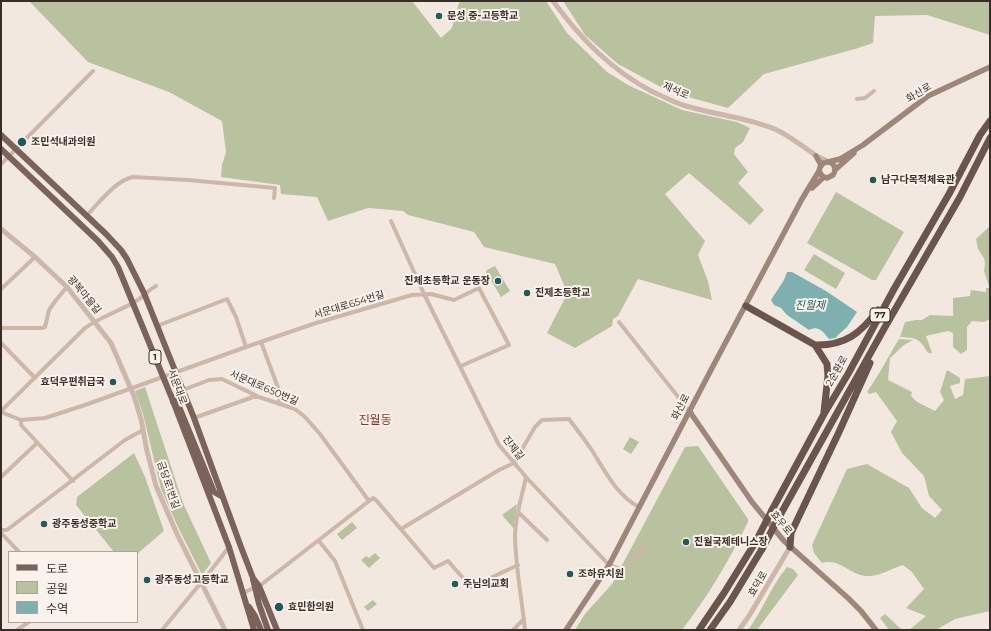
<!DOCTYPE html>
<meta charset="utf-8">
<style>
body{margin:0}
#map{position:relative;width:991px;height:631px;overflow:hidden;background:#f3e8df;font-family:Montserrat,"Noto Sans KR",sans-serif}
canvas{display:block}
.frame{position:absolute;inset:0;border:2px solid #392d2a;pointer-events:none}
.legend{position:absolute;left:8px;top:551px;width:130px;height:72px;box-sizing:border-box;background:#faf2eb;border:1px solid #ada39e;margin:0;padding:5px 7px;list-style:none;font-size:12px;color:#392d2a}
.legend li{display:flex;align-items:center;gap:8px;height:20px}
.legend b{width:20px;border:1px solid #ada39e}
</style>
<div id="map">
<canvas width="991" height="631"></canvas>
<div class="frame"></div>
<ul class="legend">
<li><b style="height:5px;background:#7b635b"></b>도로</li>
<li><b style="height:11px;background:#b9c29e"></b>공원</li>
<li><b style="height:11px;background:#7db0af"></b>수역</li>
</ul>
</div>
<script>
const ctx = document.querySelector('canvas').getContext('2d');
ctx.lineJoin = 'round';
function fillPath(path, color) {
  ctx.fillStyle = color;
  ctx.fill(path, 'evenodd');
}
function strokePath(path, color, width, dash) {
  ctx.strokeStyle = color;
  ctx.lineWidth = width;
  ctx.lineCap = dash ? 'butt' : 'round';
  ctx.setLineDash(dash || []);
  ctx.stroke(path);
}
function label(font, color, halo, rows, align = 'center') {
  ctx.font = font + ' Montserrat,"Noto Sans KR",sans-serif';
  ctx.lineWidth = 4;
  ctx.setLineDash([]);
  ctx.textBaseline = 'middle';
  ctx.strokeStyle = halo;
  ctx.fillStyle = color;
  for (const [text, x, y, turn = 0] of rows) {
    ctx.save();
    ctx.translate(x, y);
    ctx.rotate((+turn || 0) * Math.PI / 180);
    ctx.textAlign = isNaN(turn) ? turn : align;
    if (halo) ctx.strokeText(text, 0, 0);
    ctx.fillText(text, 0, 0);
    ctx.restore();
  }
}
const green = new Path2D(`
 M29,1H412L441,38L452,28L459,3L461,1H546L567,33L607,72L628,85L682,110L737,122L750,128L743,142L735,148L734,154L748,172L738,183L764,210L750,225L689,173L665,194L705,241L698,255L708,281L712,300L638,279L618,316L613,319L612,326L575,348L547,333L566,296V290L555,264L484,247L474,232L408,215L403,211L368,208L328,221L317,197L281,194L280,185L221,177L222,165L226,152L222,121L169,92L88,62Z
 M563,1H990V35L927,15L875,16L873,43L855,49L764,74L728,108L670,92L618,64L585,35Z
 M836,192L904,232L876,280H872L807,243Z
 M990,226V286H989L984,271L985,264L984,258L978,249L976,239Z
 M814,254L845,273L836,289L804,270Z
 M495,266L510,291L501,297L486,272L487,270Z
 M986,288H990V319L984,322L972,321L967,327V350L961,354L953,347V333L948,331L926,336L932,353H928C919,338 917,338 900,337L905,322L916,320H922L930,315L953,316V298L970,296L971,290L986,292Z
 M899,339L913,340L904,345L890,358L888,380L912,392L911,396L917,402L935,411L944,400L940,392L947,370L960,378V383L950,386L955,399L963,395L965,379L990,376V611L955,619L936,630H909L926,616L906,608L924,589L912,572L903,565C893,568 882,575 871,576C852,578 840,557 822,563L814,553L812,545L847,469L867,464L909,488L922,508L935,518L942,510L929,496L924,476L902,453L891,432L897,421L876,392L870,394L867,392C879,375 888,357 899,339Z
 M145,387L183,503L211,563L202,575L178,527L161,489L143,414L135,391Z
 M630,437L639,442L631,454L623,449Z
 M698,446L748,519V522C729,561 708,596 682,630H575L585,614L612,584L685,447Z
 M134,453L145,477L164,531L137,554V552H114L76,505L77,497Z
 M517,504L514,526L515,530L502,515Z
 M352,522L357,528L342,540L337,534Z
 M375,553L380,558L369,568L361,560L366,556L369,558Z
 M787,567L793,569L798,575L757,630H748C763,610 771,586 787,567Z
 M373,600L377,604L368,611L364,607Z
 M885,614L902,630H889L880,618Z`);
const water = new Path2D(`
 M787,272H792L826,291L857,312L847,327L837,336L836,338L829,339C823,332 819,325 809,330L787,315L781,308L774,305L771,300L784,280Z`);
const minor = new Path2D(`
 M857,99L865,98L874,91
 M1,164L93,71
 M87,215C99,203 116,180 133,177L188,180L275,188L274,198
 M391,221L424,294L499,445L526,477L609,565L620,569H624L644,548
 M1,289L35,257
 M619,322L690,412
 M157,326L227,299L236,317L246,347
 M1,328H42L45,327L49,310L56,300L67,287
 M261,342L280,393L279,404
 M1,343L35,378
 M183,390L209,380L222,379L259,397L295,409L305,417L320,434L369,501
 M1,411L85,328C100,317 120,311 136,301C143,297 148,290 156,286
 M1,412L21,420L45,418L85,405L246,347L316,323L412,295L431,294L454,300L479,288L509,345L461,366
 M194,418L253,397H258
 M21,420V425L73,481
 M1,477L37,443
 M518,512L547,540
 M401,529L499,470L514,463L535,427L542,420L569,419C577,430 586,441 593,452C606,473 617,495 639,507
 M1,530H7L125,440L143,430
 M1,533L19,552
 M319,541L335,561L363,630
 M243,593L262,584L373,498L376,500L434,568L448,561L471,587L518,565
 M17,630L29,622
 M162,630L209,573L229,547
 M513,630L524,619
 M525,630C522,600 515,564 515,534C516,514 522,496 526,477`);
const tertiary = new Path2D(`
 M553,1C581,39 611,70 653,92C663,96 673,102 683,105C714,115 747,117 777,130C791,137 802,146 815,155C819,158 824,158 828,162
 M1,229L35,257L67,287L111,343L134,396L141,419L147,451L156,486L177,534L225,630
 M739,630L749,616L790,547`);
const secondary = new Path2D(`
 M816,156L821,165
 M828,162L840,159L863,145L928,96L990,67
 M835,170L854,153
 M812,188L824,177
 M690,412L752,502L784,541L848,598L861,611L876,630
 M566,630L609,565L712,368L802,199L819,171C822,155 841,163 833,175L827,178L822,176L819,171`);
const primary = new Path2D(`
 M1,135L106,234L121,250L127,259L144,293L194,418L241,547L253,578L259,586L277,630
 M1,149L98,241L112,257L118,267L171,396L229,547L254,630
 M173,402V397H175L214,492L221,496
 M253,579L259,604L268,630
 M249,607L255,616L261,630`);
const trunk = new Path2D(`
 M746,306L815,345C845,346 861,333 878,310
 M815,345L827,364L828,376L824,412
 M772,510L824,414L848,374L894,289L949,194L980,135L990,121
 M779,517L885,327L960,197L990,138
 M790,547L791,533L839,432L870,363
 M699,630L724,593L755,543
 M710,630L730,602L762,549`);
const trunkBridge = new Path2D(`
 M755,543L772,510
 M762,549L779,517`);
const markers = [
 [439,16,4,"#1f5b5b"],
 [22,142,5,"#1f5b5b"],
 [873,180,4,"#1f5b5b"],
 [498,281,4,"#1f5b5b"],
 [527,293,4,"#1f5b5b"],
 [113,382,4,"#1f5b5b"],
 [44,524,4,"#1f5b5b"],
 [686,542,4,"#1f5b5b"],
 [570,574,4,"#1f5b5b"],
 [147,580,4,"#1f5b5b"],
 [455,584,4,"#1f5b5b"],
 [279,607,5,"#1f5b5b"]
];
const shields = [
 [880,315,20],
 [155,357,12]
];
const shieldNames = [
 ["77",880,315],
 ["1",155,357]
];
const poiNames = [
 ["문성 중-고등학교",447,16],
 ["조민석내과의원",31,142],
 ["남구다목적체육관",881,180],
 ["진체초등학교 운동장",490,281,"right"],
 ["진제초등학교",535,293],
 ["효덕우편취급국",105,382,"right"],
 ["광주동성중학교",52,524],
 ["진월국제테니스장",694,542],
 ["조하유치원",578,574],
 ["광주동성고등학교",155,580],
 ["주님의교회",463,584],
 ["효민한의원",288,607]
];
const streetNames = [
 ["제석로",676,91,23],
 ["화산로",919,93,-32],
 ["광복마을길",84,295,50],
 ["서문대로654번길",349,305,-17],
 ["2순환로",837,371,-60],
 ["서문대로",177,387,69],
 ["서문대로650번길",264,388,23],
 ["화산로",681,407,-63],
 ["진제길",513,448,52],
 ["금당로1번길",168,485,71],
 ["효우로",781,523,50],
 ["효덕로",758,584,-59]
];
const waterNames = [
 ["진월제",810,306]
];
const quarterNames = [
 ["진월동",375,420]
];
fillPath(green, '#b9c29e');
fillPath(water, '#7db0af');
strokePath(minor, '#ccb7aa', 4);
strokePath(tertiary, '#ccb7aa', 5);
strokePath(secondary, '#9f867b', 5.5);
strokePath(primary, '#7b635b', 6);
strokePath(trunk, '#6a554e', 7);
strokePath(trunkBridge, '#6a554e', 7);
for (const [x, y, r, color] of markers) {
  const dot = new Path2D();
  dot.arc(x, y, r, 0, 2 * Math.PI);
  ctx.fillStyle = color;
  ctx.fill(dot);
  strokePath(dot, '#faf2eb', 1.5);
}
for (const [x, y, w] of shields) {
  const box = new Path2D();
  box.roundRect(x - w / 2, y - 7, w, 14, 3);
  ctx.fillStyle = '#faf2eb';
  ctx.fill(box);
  strokePath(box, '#392d2a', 1);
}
label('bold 9px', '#392d2a', null, shieldNames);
label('bold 10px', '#392d2a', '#faf2eb', poiNames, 'left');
label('10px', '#392d2a', '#faf2eb', streetNames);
label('italic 11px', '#1f5b5b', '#faf2eb', waterNames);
label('12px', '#893322', '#faf2eb', quarterNames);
</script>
